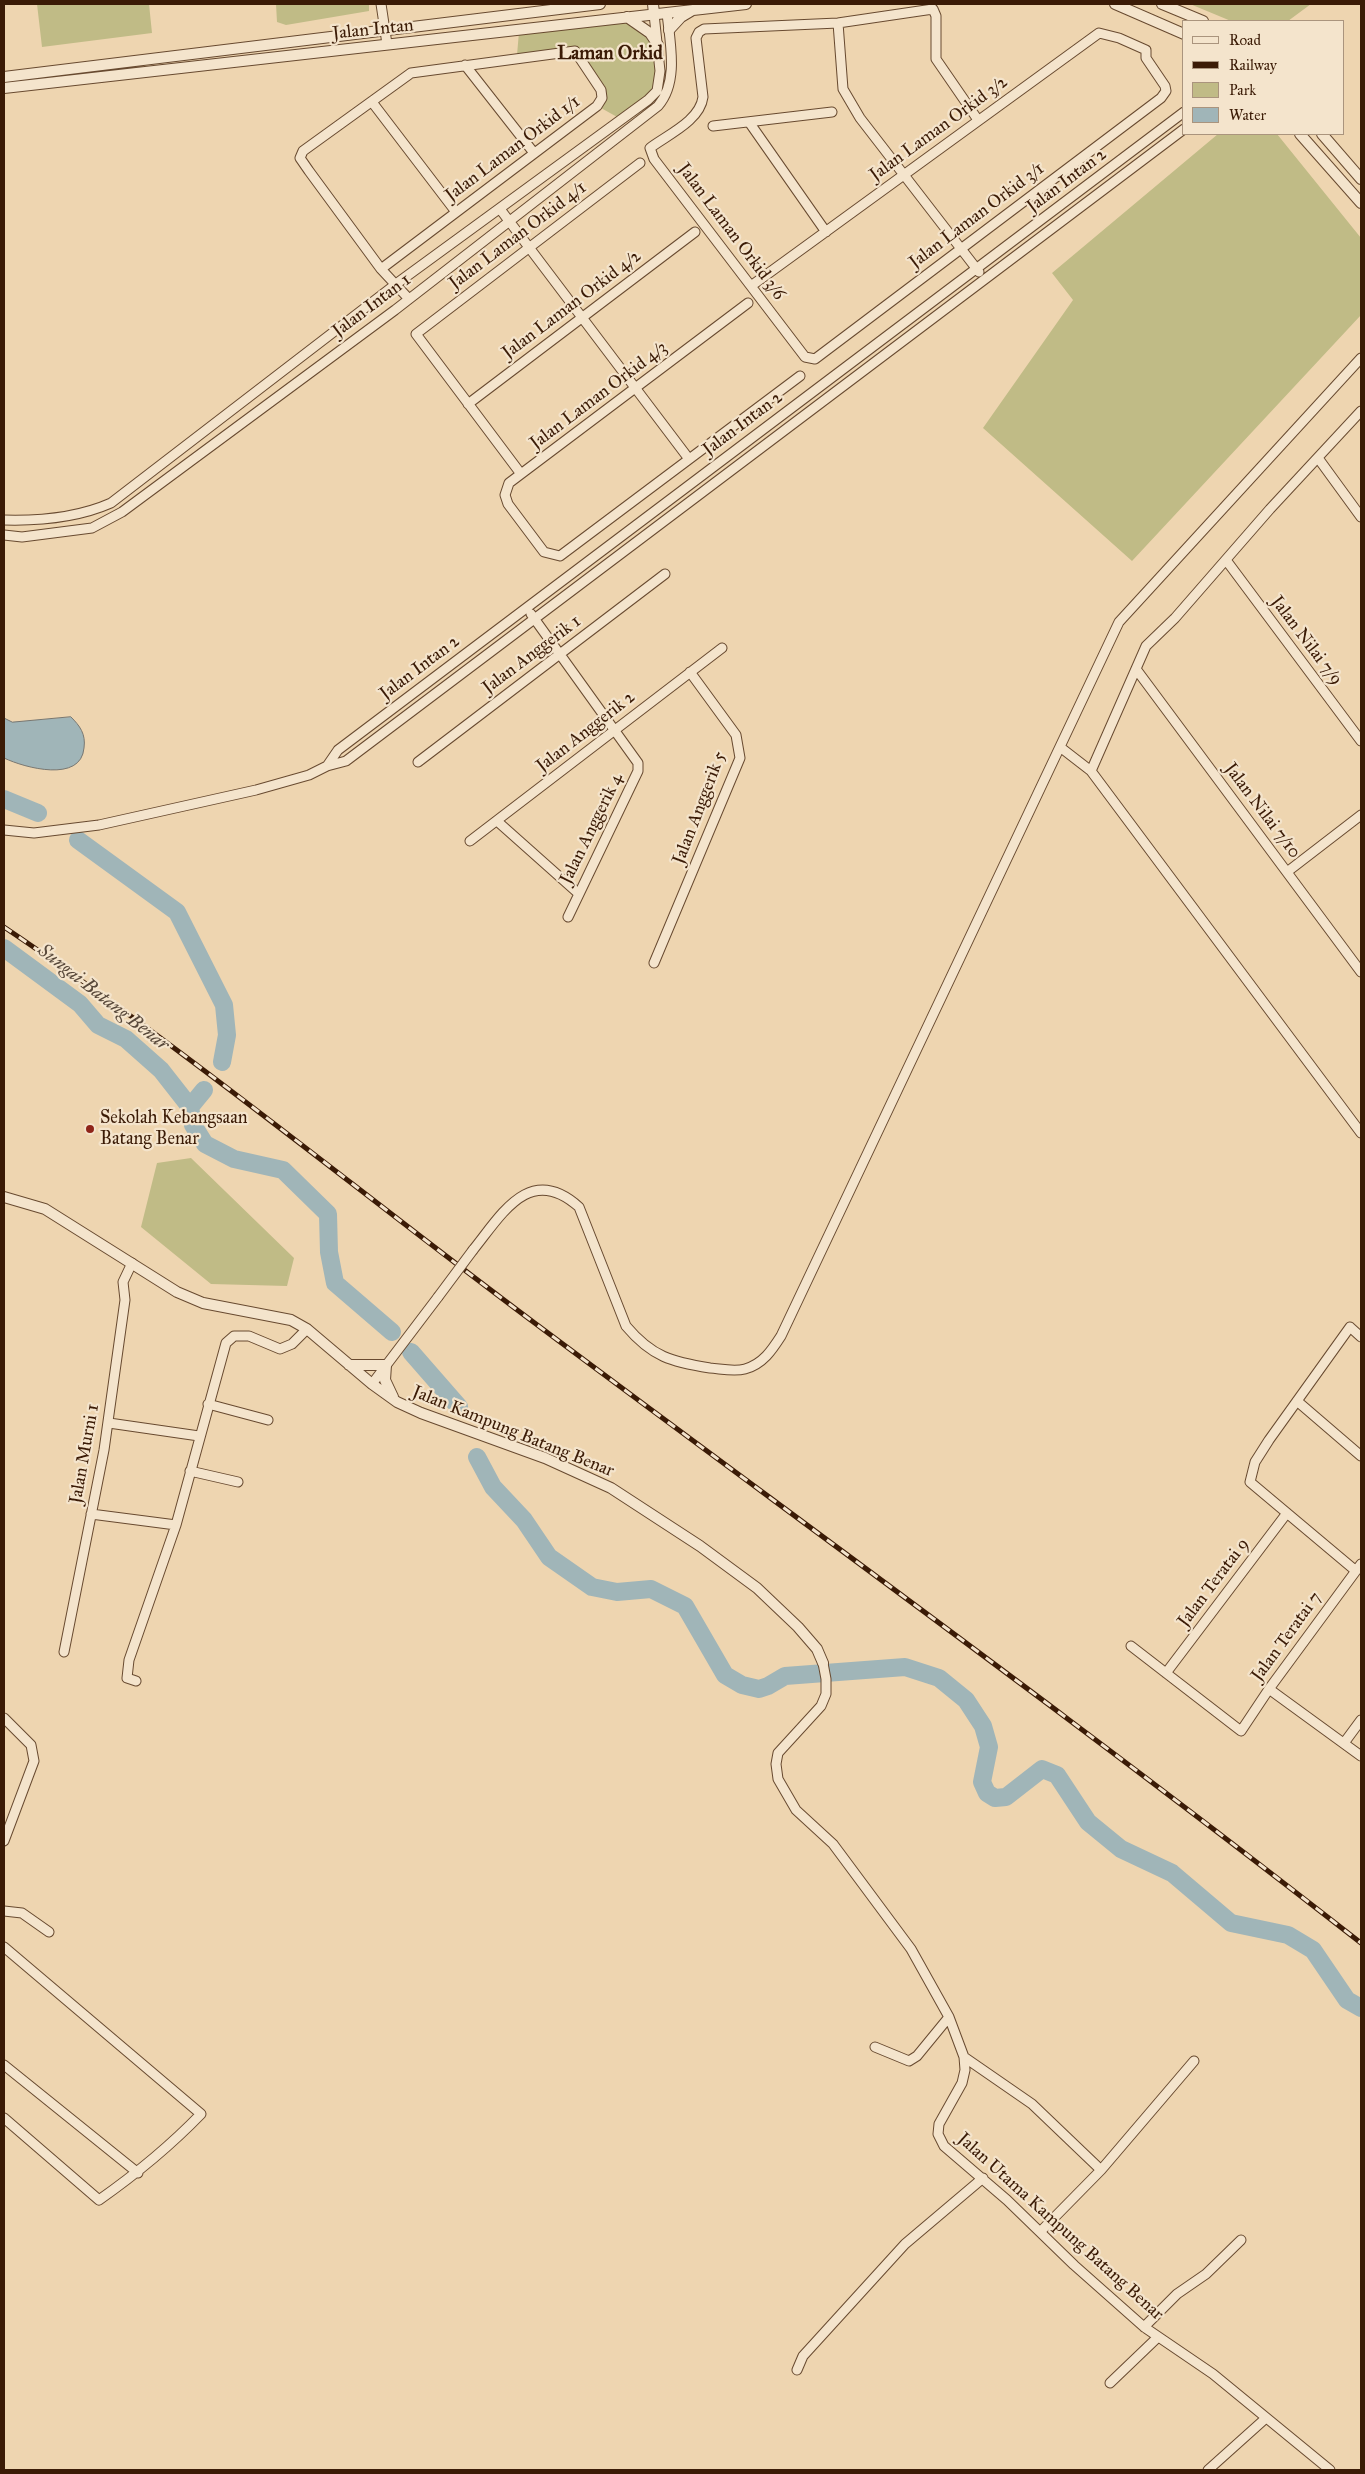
<!DOCTYPE html>
<style>
body{margin:0}
#map{position:relative;width:1365px;height:2474px;overflow:hidden;background:#eed5b0;font-family:"IM FELL Great Primer",serif}
canvas{display:block}
.frame{position:absolute;inset:0;border:5px solid #3b1b06;pointer-events:none}
.legend{position:absolute;left:1182px;top:20px;width:162px;height:115px;box-sizing:border-box;background:#f4e4cc;border:1px solid #aa947d;margin:0;padding:6px 9px;list-style:none;font-size:15px;color:#3b1b06}
.legend li{display:flex;align-items:center;gap:10px;height:25px}
.legend b{width:25px;border:1px solid #aa947d}
</style>
<div id="map">
<canvas width="1365" height="2474"></canvas>
<div class="frame"></div>
<ul class="legend">
<li><b style="height:6px;background:#f4e4cc"></b>Road</li>
<li><b style="height:6px;background:#3b1b06"></b>Railway</li>
<li><b style="height:14px;background:#c0bb86"></b>Park</li>
<li><b style="height:14px;background:#a0b5b8"></b>Water</li>
</ul>
</div>
<script>
const ctx = document.querySelector('canvas').getContext('2d');
ctx.lineJoin = 'round';
function fillPath(path, color) {
  ctx.fillStyle = color;
  ctx.fill(path, 'evenodd');
}
function strokePath(path, color, width, dash) {
  ctx.strokeStyle = color;
  ctx.lineWidth = width;
  ctx.lineCap = dash ? 'butt' : 'round';
  ctx.setLineDash(dash || []);
  ctx.stroke(path);
}
function label(font, color, halo, rows, align = 'center') {
  ctx.font = font + ' "IM FELL Great Primer",serif';
  ctx.lineWidth = 4.5;
  ctx.setLineDash([]);
  ctx.textBaseline = 'middle';
  ctx.strokeStyle = halo;
  ctx.fillStyle = color;
  for (const [text, x, y, turn = 0] of rows) {
    ctx.save();
    ctx.translate(x, y);
    ctx.rotate((+turn || 0) * Math.PI / 180);
    ctx.textAlign = isNaN(turn) ? turn : align;
    if (halo) ctx.strokeText(text, 0, 0);
    ctx.fillText(text, 0, 0);
    ctx.restore();
  }
}
const green = new Path2D(`
 M37,4H149L152,33L42,47Z
 M276,4H369V11L286,25L277,22Z
 M1190,4H1311L1288,21H1231Z
 M626,21L647,35L653,47L656,71L652,91L619,118L601,108L606,95V88L578,48L517,55L519,32Z
 M1218,134H1277L1361,238V315L1132,561L983,428L1073,300L1052,273Z
 M191,1158L294,1258L287,1286L211,1284L141,1227L157,1163Z`);
const water = new Path2D(`
 M71,717C80,726 86,734 84,748C81,783 25,768 4,758V718L12,722Z`);
const river = new Path2D(`
 M4,799L38,813
 M78,840L177,912L224,1005L227,1035L222,1062
 M4,948L80,1004L98,1025L126,1039L161,1070L190,1107L193,1125L205,1144L234,1159L283,1170L328,1214L329,1252L335,1283L392,1332
 M190,1107L204,1090
 M411,1352L459,1407
 M477,1457L493,1487L524,1520L549,1557L592,1587L617,1592L651,1589L685,1606L725,1675L742,1685L759,1689L768,1686L785,1676L905,1667L939,1678L966,1700L983,1726L989,1747L982,1782L987,1793L995,1798L1006,1797L1042,1769L1057,1775L1088,1822L1121,1849L1172,1873L1231,1923L1288,1935L1313,1950L1347,2000L1361,2008`);
const minor = new Path2D(`
 M381,4L387,44
 M838,23L843,89L860,118L979,272
 M465,65L534,153
 M372,102L456,212
 M749,122L826,232
 M713,126L832,112
 M500,209L689,459
 M381,269L597,106L602,98L601,90L575,51L411,73L303,151L300,158L309,171L381,269L409,299
 M751,286L1099,33L1119,38L1146,50V58L1165,86L1166,91L1161,98L815,359L805,357L654,159L650,148C667,135 700,121 703,97L696,38L699,32L704,29L838,23L933,9L936,16V59L978,120
 M748,303L509,483L505,495L508,504L544,552L560,556L800,376
 M468,404L695,232
 M1318,458L1361,517
 M521,474L416,334L640,163
 M4,520C40,521 77,518 111,503L396,284L648,100L657,91L660,71L654,14
 M4,535L22,537L92,528L122,512L395,310L658,106C679,82 670,43 667,13
 M1226,560L1361,741
 M531,614L638,763V771L568,917
 M1136,669L1361,972
 M1060,747L1091,771L1361,1133
 M418,762L665,574
 M327,766L338,750L1184,112
 M1091,771L1146,646L1175,618L1270,509L1361,411
 M497,821L579,894
 M4,830L34,833L99,825L256,790L309,775L327,766L346,761L1184,129
 M470,841L722,648
 M1287,872L1361,815
 M654,963L740,758L736,735L690,672
 M473,1250C502,1214 530,1163 579,1207L626,1326C652,1357 672,1362 710,1368C722,1369 734,1372 745,1369C763,1364 772,1350 781,1336L1119,622L1361,358
 M372,1384L438,1297
 M1297,1401L1361,1456
 M208,1404L268,1420
 M109,1423L199,1436
 M190,1471L238,1482
 M91,1514L176,1525
 M1356,1571L1250,1482L1255,1462L1269,1440L1350,1327L1361,1337
 M1131,1646L1241,1731L1269,1689L1361,1564
 M64,1652L104,1450L125,1300L123,1282L132,1263
 M823,1663L826,1679V1694L821,1706L778,1753L776,1764L778,1779L796,1810L833,1844L911,1949L949,2017L964,2057L965,2070L962,2083L939,2124L938,2134L944,2146L1007,2200L1074,2265L1144,2327L1213,2374L1330,2470
 M1166,1673L1287,1513
 M136,1681L127,1678L129,1660L176,1525L226,1343L234,1336H249L280,1349L292,1344L307,1329
 M1269,1689L1361,1756
 M4,1718L31,1745L34,1761L4,1841
 M1344,1743L1361,1720
 M4,1911L22,1913L49,1932
 M4,1947L201,2114C169,2147 136,2174 99,2200L4,2118
 M875,2047L909,2061L917,2056L949,2017
 M964,2057L1032,2104L1101,2170
 M4,2065L138,2173
 M1041,2231L1101,2170L1194,2061
 M1144,2327L1177,2294L1206,2274L1241,2240
 M797,2370L803,2356L905,2244L983,2178
 M1110,2383L1158,2337
 M1208,2470L1266,2418`);
const tertiary = new Path2D(`
 M653,4L654,14
 M1115,4L1184,34
 M1162,4L1203,21
 M627,17L650,33L658,45
 M669,30L681,17L691,11
 M4,77L600,4
 M4,88L746,4
 M1300,134L1361,203
 M1322,134L1361,179
 M4,1197L45,1209L177,1292L203,1303L291,1320L307,1329L372,1384L397,1402L421,1413L545,1458L611,1488L700,1546L757,1588L798,1627L817,1649L823,1663
 M349,1365H386L385,1380L393,1397`);
const rail = new Path2D(`
 M4,927C187,1050 359,1192 536,1324C812,1530 1090,1731 1361,1943`);
const minorBridge = new Path2D(`
 M438,1297L473,1250`);
const markers = [
 [90,1129,5,"#8f2418"]
];
const streetNames = [
 ["Jalan Intan",373,30,-6],
 ["Jalan Laman Orkid 3/2",939,129,-36],
 ["Jalan Laman Orkid 1/1",513,149,-37],
 ["Jalan Intan 2",1067,181,-37],
 ["Jalan Laman Orkid 3/1",977,216,-37],
 ["Jalan Laman Orkid 3/6",731,232,53],
 ["Jalan Laman Orkid 4/1",518,236,-37],
 ["Jalan Laman Orkid 4/2",572,305,-37],
 ["Jalan Intan 1",372,306,-37],
 ["Jalan Laman Orkid 4/3",599,396,-37],
 ["Jalan Intan 2",743,424,-37],
 ["Jalan Nilai 7/9",1306,641,53],
 ["Jalan Anggerik 1",532,655,-37],
 ["Jalan Intan 2",420,668,-37],
 ["Jalan Anggerik 2",586,732,-38],
 ["Jalan Anggerik 5",700,808,-69],
 ["Jalan Nilai 7/10",1262,811,53],
 ["Jalan Anggerik 4",592,829,-64],
 ["Jalan Kampung Batang Benar",513,1432,22],
 ["Jalan Murni 1",85,1454,-80],
 ["Jalan Teratai 9",1214,1583,-53],
 ["Jalan Teratai 7",1287,1637,-54],
 ["Jalan Utama Kampung Batang Benar",1060,2227,42]
];
const poiNames = [
 ["Sekolah Kebangsaan",100,1119],
 ["Batang Benar",100,1140]
];
const neighbourhoodNames = [
 ["Laman Orkid",610,54]
];
const waterNames = [
 ["Sungai Batang Benar",103,998,38]
];
fillPath(green, '#c0bb86');
fillPath(water, '#a0b5b8');
strokePath(water, '#787771', 1);
strokePath(river, '#a0b5b8', 18);
strokePath(minor, '#684a30', 11);
strokePath(tertiary, '#684a30', 12);
strokePath(minor, '#f4e4cc', 9);
strokePath(tertiary, '#f4e4cc', 10);
strokePath(rail, '#3b1b06', 5);
strokePath(rail, '#f4e4cc', 3, [9]);
strokePath(minorBridge, '#684a30', 11, []);
strokePath(minorBridge, '#f4e4cc', 9);
for (const [x, y, r, color] of markers) {
  const dot = new Path2D();
  dot.arc(x, y, r, 0, 2 * Math.PI);
  ctx.fillStyle = color;
  ctx.fill(dot);
  strokePath(dot, '#f4e4cc', 2);
}
label('18px', '#3b1b06', '#f4e4cc', streetNames);
label('18px', '#3b1b06', '#f4e4cc', poiNames, 'left');
label('bold 19px', '#3b1b06', '#f4e4cc', neighbourhoodNames);
label('italic 19px', '#59493b', '#f4e4cc', waterNames);
</script>
